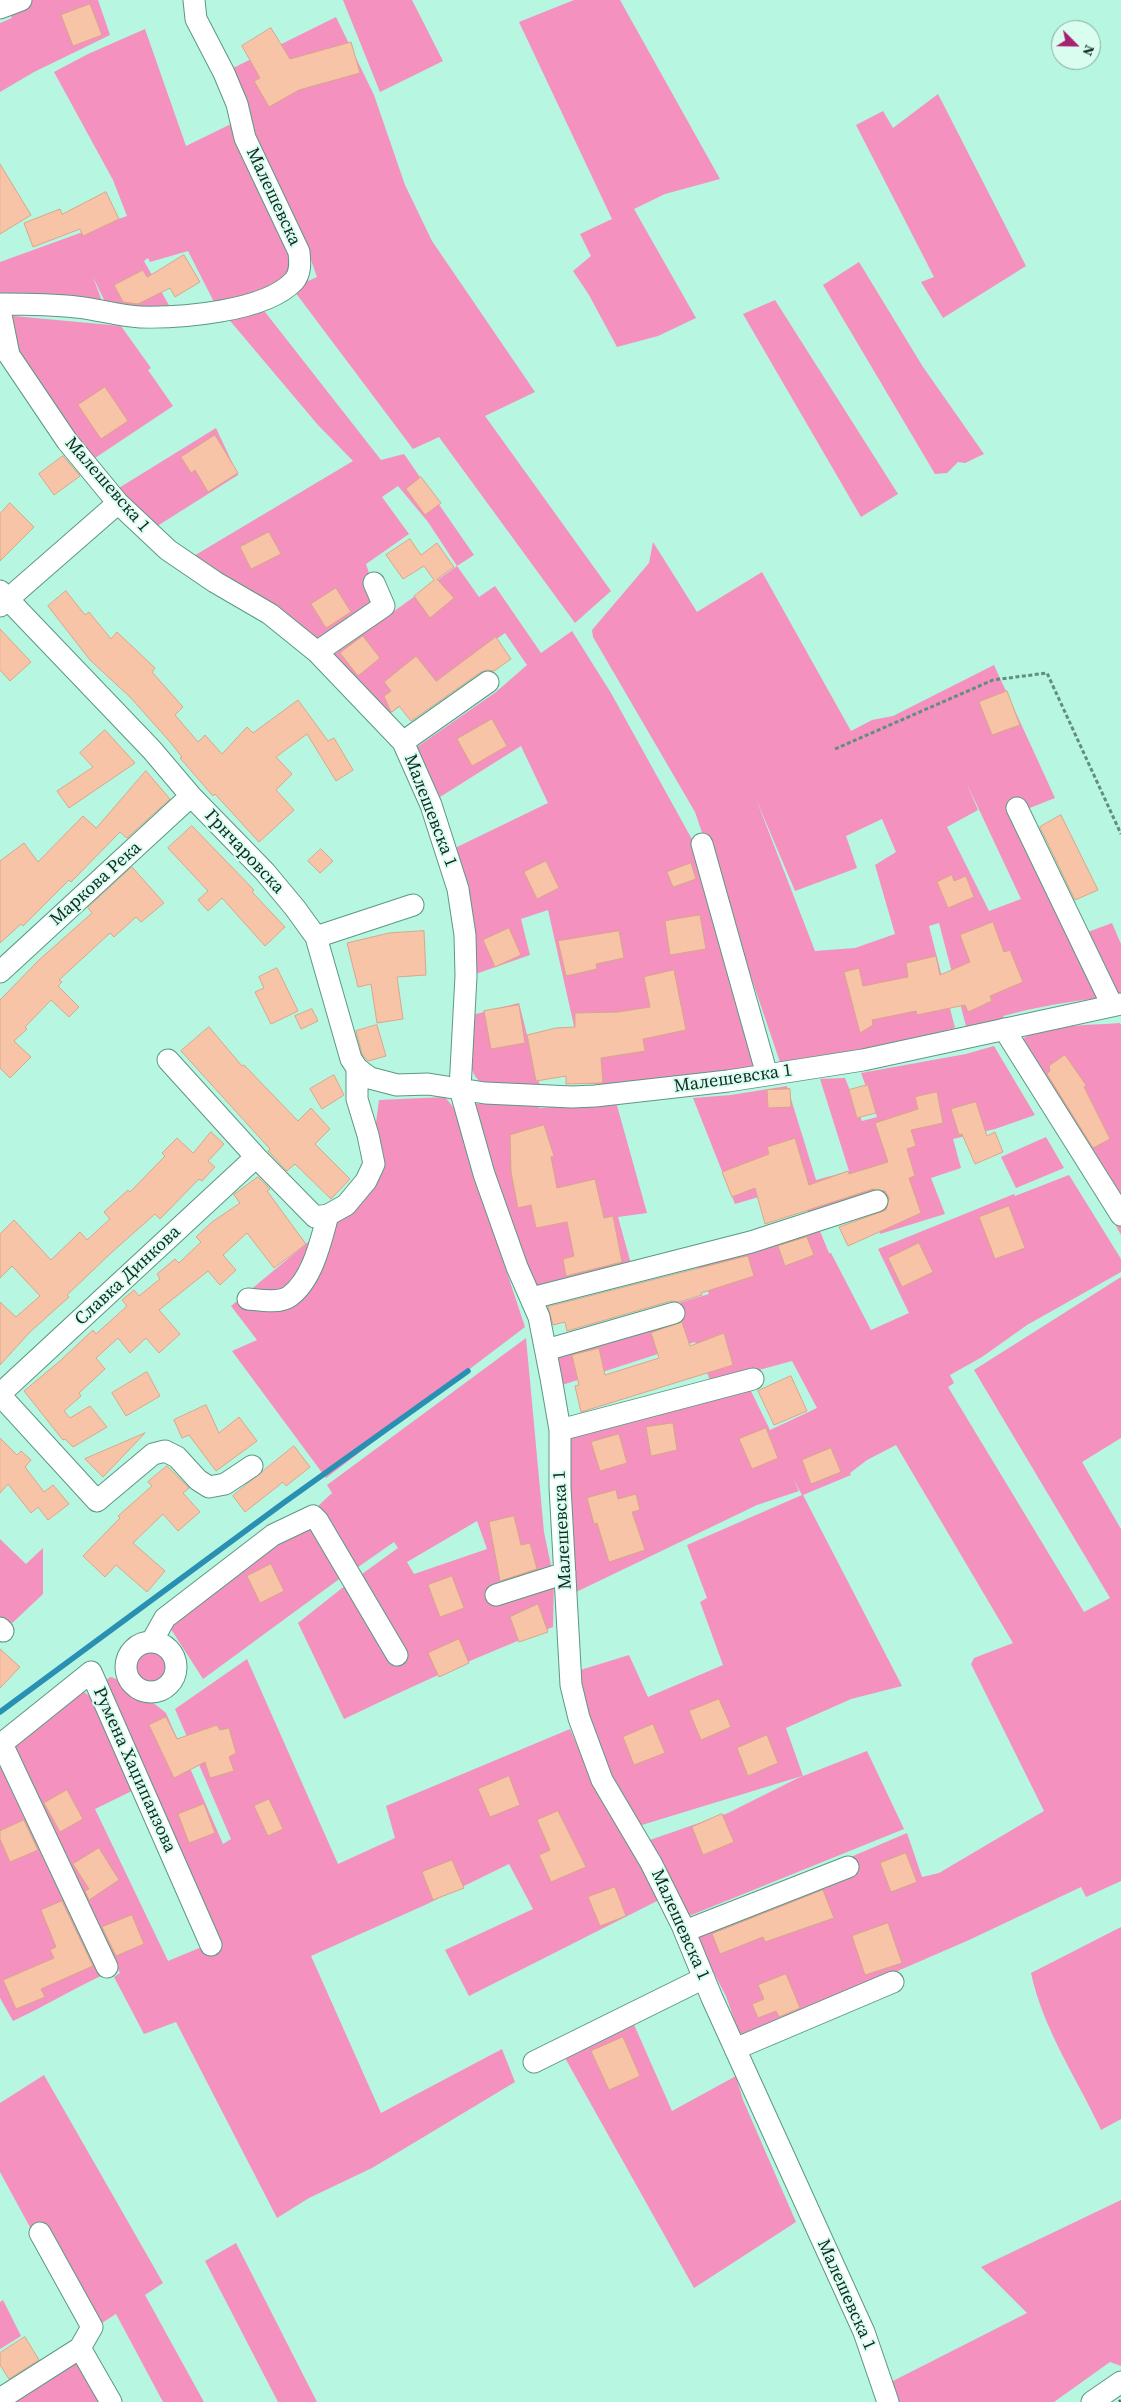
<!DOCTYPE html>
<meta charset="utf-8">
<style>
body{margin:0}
#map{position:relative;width:1121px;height:2402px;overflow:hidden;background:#b7f6e0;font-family:"Source Serif 4",serif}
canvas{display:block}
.north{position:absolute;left:1051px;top:20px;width:50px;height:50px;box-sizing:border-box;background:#d9fef0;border:1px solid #89a99e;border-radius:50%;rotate:113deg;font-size:14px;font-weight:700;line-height:20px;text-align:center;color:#102a22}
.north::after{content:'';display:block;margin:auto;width:18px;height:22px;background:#a7236f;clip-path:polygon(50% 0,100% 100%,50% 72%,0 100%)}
</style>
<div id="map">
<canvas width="1121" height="2402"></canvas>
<div class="north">N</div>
</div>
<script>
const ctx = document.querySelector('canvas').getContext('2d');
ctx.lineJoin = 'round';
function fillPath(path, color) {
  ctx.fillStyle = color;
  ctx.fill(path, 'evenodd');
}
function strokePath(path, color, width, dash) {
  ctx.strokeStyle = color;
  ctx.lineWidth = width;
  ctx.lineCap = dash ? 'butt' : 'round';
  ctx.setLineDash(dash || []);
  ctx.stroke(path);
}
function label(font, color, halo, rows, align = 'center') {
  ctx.font = font + ' "Source Serif 4",serif';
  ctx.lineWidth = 4;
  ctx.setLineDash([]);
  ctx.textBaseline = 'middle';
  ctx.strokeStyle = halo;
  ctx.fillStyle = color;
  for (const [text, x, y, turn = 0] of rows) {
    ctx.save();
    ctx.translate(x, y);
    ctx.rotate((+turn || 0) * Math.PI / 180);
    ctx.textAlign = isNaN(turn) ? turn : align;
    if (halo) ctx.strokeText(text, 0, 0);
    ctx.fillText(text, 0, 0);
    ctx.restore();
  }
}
const green = new Path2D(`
 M0,0H98L110,35L34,72L0,92V23L12,18Z
 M343,0H412L443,61L380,92Z
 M574,0H620L720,179L665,194L634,209L696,318L658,336L617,347L589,295L573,271L591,256L580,234L612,219L519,22Z
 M336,17L374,95L405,185L432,241L535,392L485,416L611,591L575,623L439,437L413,449L292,288L317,277L298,223L283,200L223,73Z
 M145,29L186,146L231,124L292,259V272C273,292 241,297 215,304L188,251L150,262L148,258L144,261L170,307L108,308L93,277L106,312L0,299V262L127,216L113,180L54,72L88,54Z
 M938,94L1026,266L943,318L921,282L934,277L856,125L883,111L893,128Z
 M859,262L923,367L984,454L965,463L958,462L947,473L935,474L823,285Z
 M775,300L898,494L861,517L743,314Z
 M258,303L381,460L404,454L474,555L457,566L479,597L495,586L541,653L572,631L611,693L704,861L757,1057L752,1072L622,1084H587L548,910L521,919L530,955L467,977L455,848L548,803L521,746L440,797L417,747L496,692L527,665L505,633L385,717L333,655L457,566L428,522L398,486L382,497L409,534L366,564L380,607L322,649L187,560L353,461L318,425L226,316Z
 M3,315L121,326L151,368L148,370L173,406L89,462L13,350Z
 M216,428L238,475L151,530L114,491Z
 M653,542L697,612L762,572L851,731L872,720L893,716L994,665L1055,798L1017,813L1103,998C1069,1001 1037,1007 1003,1016L1007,1022L967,1030L939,923L929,926L955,1028L890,1045L780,1062L695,812L593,637L592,630L649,563ZM967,784L1021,899L989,911L947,827L978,810ZM756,799L795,891L857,868L846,836L882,819L896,852L875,865L895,934L855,948L815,951Z
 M1112,923L1121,944V996L1113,998L1080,935Z
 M519,1003L541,1090L481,1082C464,1071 469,1034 468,1016Z
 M1120,1023L1121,1025V1235L1013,1045C1041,1023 1085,1026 1120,1023Z
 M994,1046L1035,1115L995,1129L953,1139L961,1168L931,1178L945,1214L880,1234L869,1199L810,1218L799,1185L735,1204L693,1098L731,1095L787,1086L816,1180L849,1171L820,1079L845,1078L862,1121L877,1117L861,1073L966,1054Z
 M445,1097L458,1113L475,1176L525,1327L326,1478L232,1351L257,1340L231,1306L319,1233L371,1161L379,1100Z
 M616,1102L647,1213L618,1217L631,1264L538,1291L513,1238L472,1104L538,1103L539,1108Z
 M1046,1137L1064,1168L1016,1188L1001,1157Z
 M1069,1175L1121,1259V1272L1027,1325L982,1357L950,1375L954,1383L948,1387L1084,1612L1110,1598L974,1370L1121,1277V1438L1082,1462L1121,1529V1881L1086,1897L1081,1887L969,1940L741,2039L726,1996L689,1926L907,1833L922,1877L939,1873L1044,1811L971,1664L974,1658L1013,1643L896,1445L867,1460L850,1473L851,1475L803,1495L902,1686L851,1699L786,1728L803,1776L867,1751L904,1829L684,1918L644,1842L728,1813L802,1776L632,1828L614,1789L574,1672L629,1655L648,1697L723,1665L700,1602L707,1598L687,1545L802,1495L794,1480L799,1491L757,1505L572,1594L562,1432L749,1387L770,1430L817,1408L792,1361L711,1383L695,1342L559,1386L553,1349L614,1322L709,1294L696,1261L817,1224L829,1253H831L871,1330L909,1313L878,1249L1014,1194L1015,1196Z
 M526,1338L544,1532L554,1580L553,1627C482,1654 413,1686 344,1719L298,1623L346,1585L389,1661L355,1579L398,1548L394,1542L351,1572L316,1508L332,1493L327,1485ZM477,1521L487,1549L414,1574L407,1562Z
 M312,1525L342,1577L203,1679L167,1623L268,1550Z
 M0,1539L26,1564L43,1548V1594L7,1628L0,1622Z
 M135 1668a18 18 0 1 1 36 0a18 18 0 1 1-36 0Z
 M247,1659L338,1864L395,1838L386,1806L570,1729L593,1783L663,1898L469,1996L445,1950L533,1909L509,1864L425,1905L311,1956L381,2113L502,2049L515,2082L372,2168L309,2198L277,2218L176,2022L144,2034L114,1977L120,1973L14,1758L13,1741L76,1697L84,1692L91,1697L138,1788L95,1809L168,1961L216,1941L112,1710L118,1705L103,1683L110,1677C120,1678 157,1705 166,1713L223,1844L231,1839L175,1709Z
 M0,1762L105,1974C73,1989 45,2006 13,2021L0,1998Z
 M1121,1927V2119L1101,2130C1077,2079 1043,2029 1031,1973Z
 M632,2020L672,2111L736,2076L743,2100L796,2222L694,2288L564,2056Z
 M44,2075L163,2283L145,2295L204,2402H163L116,2314L94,2328L31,2229L0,2172V2103Z
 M1121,2200V2366L1110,2362L1054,2402H895L887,2384L1027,2313L981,2267Z
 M236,2243L317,2402H278L205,2261Z
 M3,2300L21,2336L0,2349V2302Z
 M77,2355L108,2402H7Z`);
const stream = new Path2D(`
 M0,1712L282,1504L468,1371`);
const building = new Path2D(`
 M90,4L102,35L73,46L61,15Z
 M271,28L290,59L351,42L360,73L299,90L269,107L254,81L260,78L242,46Z
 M0,164L31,215L0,234Z
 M106,192L119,219L83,236L80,229L33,247L24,223L60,209L62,214Z
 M184,255L200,282L175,297L170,288L138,304L123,302L114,285L143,270L147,277Z
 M105,387L128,421L101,439L78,405Z
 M215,435L238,473L208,492L195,470L191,473L181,457Z
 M63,456L80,476L54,495L39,474Z
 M421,477L441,503L425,515L406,489Z
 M10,503L34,527L0,561V514Z
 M269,532L281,554L251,569L240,547Z
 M410,539L421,555L437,543L454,567L437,579L454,598L430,618L414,596L434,580L424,566L403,579L386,555Z
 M336,588L351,612L326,628L311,604Z
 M66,591L85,615L89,612L111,639L117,632L155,668L152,672L183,707L175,715L198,742L205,735L222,754L247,727L253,733L298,700L328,741L334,738L353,770L336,781L307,734L276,757L292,774L276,790L294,810L259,842L215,794L213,796L180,758L182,757L171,743L131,698L90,660L48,606Z
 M0,629L31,662L10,681L0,670Z
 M363,636L380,658L358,676L340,653Z
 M496,637L511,659L494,671L487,670L481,672L411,721L399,706L392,712L390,710L384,696L391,691L384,682L416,656L436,681Z
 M1007,691L1020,725L992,735L979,702Z
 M492,719L507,746L472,766L457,739Z
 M105,730L135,763L69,808L57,791L93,767L80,753Z
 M146,771L170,799L127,838L120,832L71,882L69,880L23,926L21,924L0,943V861L24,843L38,862L83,816L96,828Z
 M1061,815L1098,890L1075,900L1040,827Z
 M192,826L254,890L252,892L285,927L265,946L222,898L208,911L198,900L208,891L168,848Z
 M321,849L333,861L320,873L308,861Z
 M546,861L559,888L537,899L524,872Z
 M691,863L696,879L673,887L667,872Z
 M132,867L164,903L141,922L136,917L114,937L110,933L59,980L62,982L58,986L79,1007L69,1017L51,1000L25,1027L27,1029L14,1041L31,1057L10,1078L0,1068V1000L39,960L92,913L88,908Z
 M952,875L954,881L966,876L974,897L948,908L937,882Z
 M700,915L706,949L670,955L665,921Z
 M993,922L1004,952L1010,950L1023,982L990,996L992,1001L968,1012L965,1005L917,1015L916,1011L872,1020L873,1025L860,1033L844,972L859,968L863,986L908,977L906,963L936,956L940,975L970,962L960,935Z
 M509,928L521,955L495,967L483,940Z
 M424,931L426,975L397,977L403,1019L377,1023L371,984L358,987L347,943L389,933Z
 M619,931L624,958L596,964L597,969L566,976L558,941Z
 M277,968L298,1011L271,1024L255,992L264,988L259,977Z
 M674,970L686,1030L643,1039L645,1051L601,1058L603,1083L566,1084V1076L536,1081L527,1035L556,1028L575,1027V1013L618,1012L650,1007L644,977Z
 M519,1005L525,1043L491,1049L484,1011Z
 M312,1009L318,1021L301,1029L295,1016Z
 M377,1025L386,1056L368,1061L362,1054L356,1031Z
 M209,1027L242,1066L244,1065L298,1121L311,1108L330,1129L315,1144L350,1179L331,1199L295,1164L287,1171L268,1151L270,1149L181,1051Z
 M1065,1055L1086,1085L1084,1087L1110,1139L1093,1148L1047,1074L1050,1071L1049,1066Z
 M334,1075L344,1095L322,1109L310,1089Z
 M868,1085L876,1113L857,1118L849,1090Z
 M790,1089L791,1107L768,1108L767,1090Z
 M937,1092L943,1123L911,1130L916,1146L907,1149L915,1176L909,1178L921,1213L848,1246L839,1227L886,1210L889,1198L885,1191L873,1189L765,1224L755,1188L732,1197L722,1172L769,1154L767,1147L795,1138L809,1185L848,1171L849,1174L888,1162L875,1123L918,1109L915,1097Z
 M976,1102L987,1136L995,1132L1003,1152L975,1164L962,1134L959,1135L951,1109Z
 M544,1125L554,1156L551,1157L557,1188L595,1179L604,1218L613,1216L622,1262L566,1276L563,1259L574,1256L567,1222L536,1228L531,1205L518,1208L511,1172L510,1135Z
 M211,1132L224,1144L208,1161L215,1167L202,1181L199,1179L160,1219L155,1214L111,1253L67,1295L69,1297L30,1332L0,1365V1302L16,1317L40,1296L12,1266L0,1278V1234L14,1220L51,1260L80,1232L87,1240L110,1219L104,1212L128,1190L130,1192L165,1156L162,1153L177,1138L193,1153Z
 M258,1177L270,1189L267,1191L306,1244L274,1268L247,1233L223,1255L236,1270L220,1285L208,1271L159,1310L180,1334L159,1353L146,1338L130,1353L118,1338L96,1358L105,1369L79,1393L81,1396L64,1411L70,1418L90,1406L107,1427L73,1447L65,1439L63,1440L24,1391L60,1361L93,1330L96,1334L127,1306L122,1300L134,1290L139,1296L160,1279L157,1274L175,1259L179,1263L201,1242L196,1237L212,1222L240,1203L234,1195Z
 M1009,1206L1025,1248L995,1259L979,1217Z
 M807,1237L814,1255L785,1266L778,1246Z
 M919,1243L933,1272L902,1287L888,1258Z
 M748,1256L754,1276L701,1293L702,1295L679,1302L671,1301L567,1331L565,1322L553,1325L548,1307Z
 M682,1322L690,1346L724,1333L733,1365L581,1412L575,1386L579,1385L572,1355L599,1348L605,1375L659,1358L651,1333Z
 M147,1372L160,1396L126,1416L112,1393Z
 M791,1376L807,1411L774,1425L758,1391Z
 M206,1405L219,1433L239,1417L257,1441L216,1471L189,1435L182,1438L174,1420Z
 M673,1423L677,1450L651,1456L646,1427Z
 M766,1428L778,1458L752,1469L739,1439Z
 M145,1433L103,1477L85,1459Z
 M619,1434L627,1463L600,1471L591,1442Z
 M0,1438L17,1455L21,1451L31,1460L25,1467L44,1492L53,1485L69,1504L48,1520L38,1507L31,1513L8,1484L0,1493Z
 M294,1446L310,1467L286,1486L283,1482L245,1512L233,1496Z
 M831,1448L841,1472L811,1484L802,1460Z
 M167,1466L189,1488L183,1493L200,1512L178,1531L163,1514L133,1543L165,1571L147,1592L116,1565L105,1577L83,1556L120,1518L118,1516L152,1486L148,1482Z
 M616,1490L618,1499L636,1494L640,1510L632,1512L645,1550L609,1562L597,1523L594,1524L587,1498Z
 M514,1516L521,1545L530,1543L537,1569L500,1581L489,1522Z
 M271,1564L284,1591L260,1603L247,1576Z
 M452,1576L464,1608L440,1617L428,1585Z
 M538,1604L548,1632L519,1642L510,1617Z
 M459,1639L469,1663L439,1677L428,1653Z
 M0,1649L20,1667L0,1688Z
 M719,1699L731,1727L701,1740L689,1711Z
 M166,1717L177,1739L217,1725L220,1730L229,1728L236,1753L229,1757L234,1771L210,1778L205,1762L174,1778L149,1725Z
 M653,1724L665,1753L634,1765L623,1737Z
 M767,1735L778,1763L748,1776L737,1748Z
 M509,1776L520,1805L490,1817L478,1789Z
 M67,1790L83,1819L60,1832L44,1803Z
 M269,1799L283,1829L268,1836L254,1806Z
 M204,1804L215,1833L189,1843L178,1814Z
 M558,1811L586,1867L551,1882L539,1855L550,1850L537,1820Z
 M722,1814L734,1842L703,1855L692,1827Z
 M24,1820L38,1850L10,1862L0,1839V1831Z
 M99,1848L119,1880L89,1900L85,1891L89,1889L73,1864Z
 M906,1853L917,1882L891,1892L880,1863Z
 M452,1860L464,1888L433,1900L422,1872Z
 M615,1887L626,1916L600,1926L588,1897Z
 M823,1890L834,1918L765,1942L763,1937L720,1954L712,1934Z
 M62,1901L93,1966L41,1989L45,1997L16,2009L3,1980L54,1958L50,1950L56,1947L41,1910Z
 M132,1915L144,1944L116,1956L102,1927Z
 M888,1923L902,1963L865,1975L852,1936Z
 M786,1974L800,2008L779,2017L776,2011L758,2018L752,2004L764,1999L758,1985Z
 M623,2037L640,2076L609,2090L591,2051Z
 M25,2337L39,2360L9,2379L0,2365V2353Z`);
const path = new Path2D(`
 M835,749L993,680L1047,673L1121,834`);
const minor = new Path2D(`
 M0,8L21,0
 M0,304C25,304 51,304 76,307C98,309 118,316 140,317C180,318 265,312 294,281C301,273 300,262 299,252L245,138L237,104L224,73L196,19L194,0
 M0,310L9,355L67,441L118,503L168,550L215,582L270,614L317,652L403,742L431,805L458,889L465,935L466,976L460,1089L484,1174L517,1267L539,1317L551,1378L560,1430V1487L571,1685L579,1718L602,1780L651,1863L682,1925L712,1998L864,2332L888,2402
 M0,591L152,750L191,796L265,872L295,908L316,937L351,1059L357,1068L370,1078L397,1085L428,1084L485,1093L572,1097L595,1096L728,1081L863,1060L1121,1004
 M0,606L118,503
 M317,652L384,606L374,583
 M403,742L488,682
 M1017,808L1112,1005
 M702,844L767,1075
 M316,937L413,905
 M0,972L191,796
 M1004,1029L1121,1215
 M168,1060L256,1157L315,1217L328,1215L346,1205L366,1181L374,1164L368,1135L357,1099V1068
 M532,1298L751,1242L877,1201
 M248,1299C260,1300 280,1304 290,1296C313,1279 321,1240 328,1215
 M546,1350L674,1313
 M0,1394L256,1157
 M0,1395L97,1501L153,1454L165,1451L177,1457L198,1480L209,1487L225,1484L252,1466
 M560,1430L753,1379
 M496,1595L565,1573
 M0,1628L3,1631
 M152,1641L165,1618L273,1535L313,1516L318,1521L397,1655
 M126 1667a25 25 0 1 1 50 0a25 25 0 1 1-50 0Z
 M91,1672L211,1945
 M2,1744L107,1967
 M0,1745L91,1672
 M685,1931L848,1867
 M735,2049L893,1982
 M534,2062L704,1978
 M80,2348L111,2402
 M0,2399L80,2348L92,2327L40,2233
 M1092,2402L1121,2382`);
const rail = new Path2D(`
 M1119,2402L1121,2401`);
const streetNames = [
 ["Малешевска",273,197,65],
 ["Малешевска 1",107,485,49],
 ["Малешевска 1",430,811,69],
 ["Грнчаровска",244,852,47],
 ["Маркова Река",96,884,-42],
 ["Малешевска 1",733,1079,-8],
 ["Славка Динкова",128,1276,-43],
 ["Малешевска 1",563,1530,-93],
 ["Румена Хаџипанзова",134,1770,66],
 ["Малешевска 1",680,1925,66],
 ["Малешевска 1",846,2295,66]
];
fillPath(green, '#f491bf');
strokePath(stream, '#2a90b3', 5.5);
fillPath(building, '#f7c4a7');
strokePath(building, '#d8a68a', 1);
strokePath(minor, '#5c9884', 23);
strokePath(path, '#628e7f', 3, [4, 2.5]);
strokePath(minor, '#fff', 21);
strokePath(rail, '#486e62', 4, [8, 4]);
label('18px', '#102a22', '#d9fef0', streetNames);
</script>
